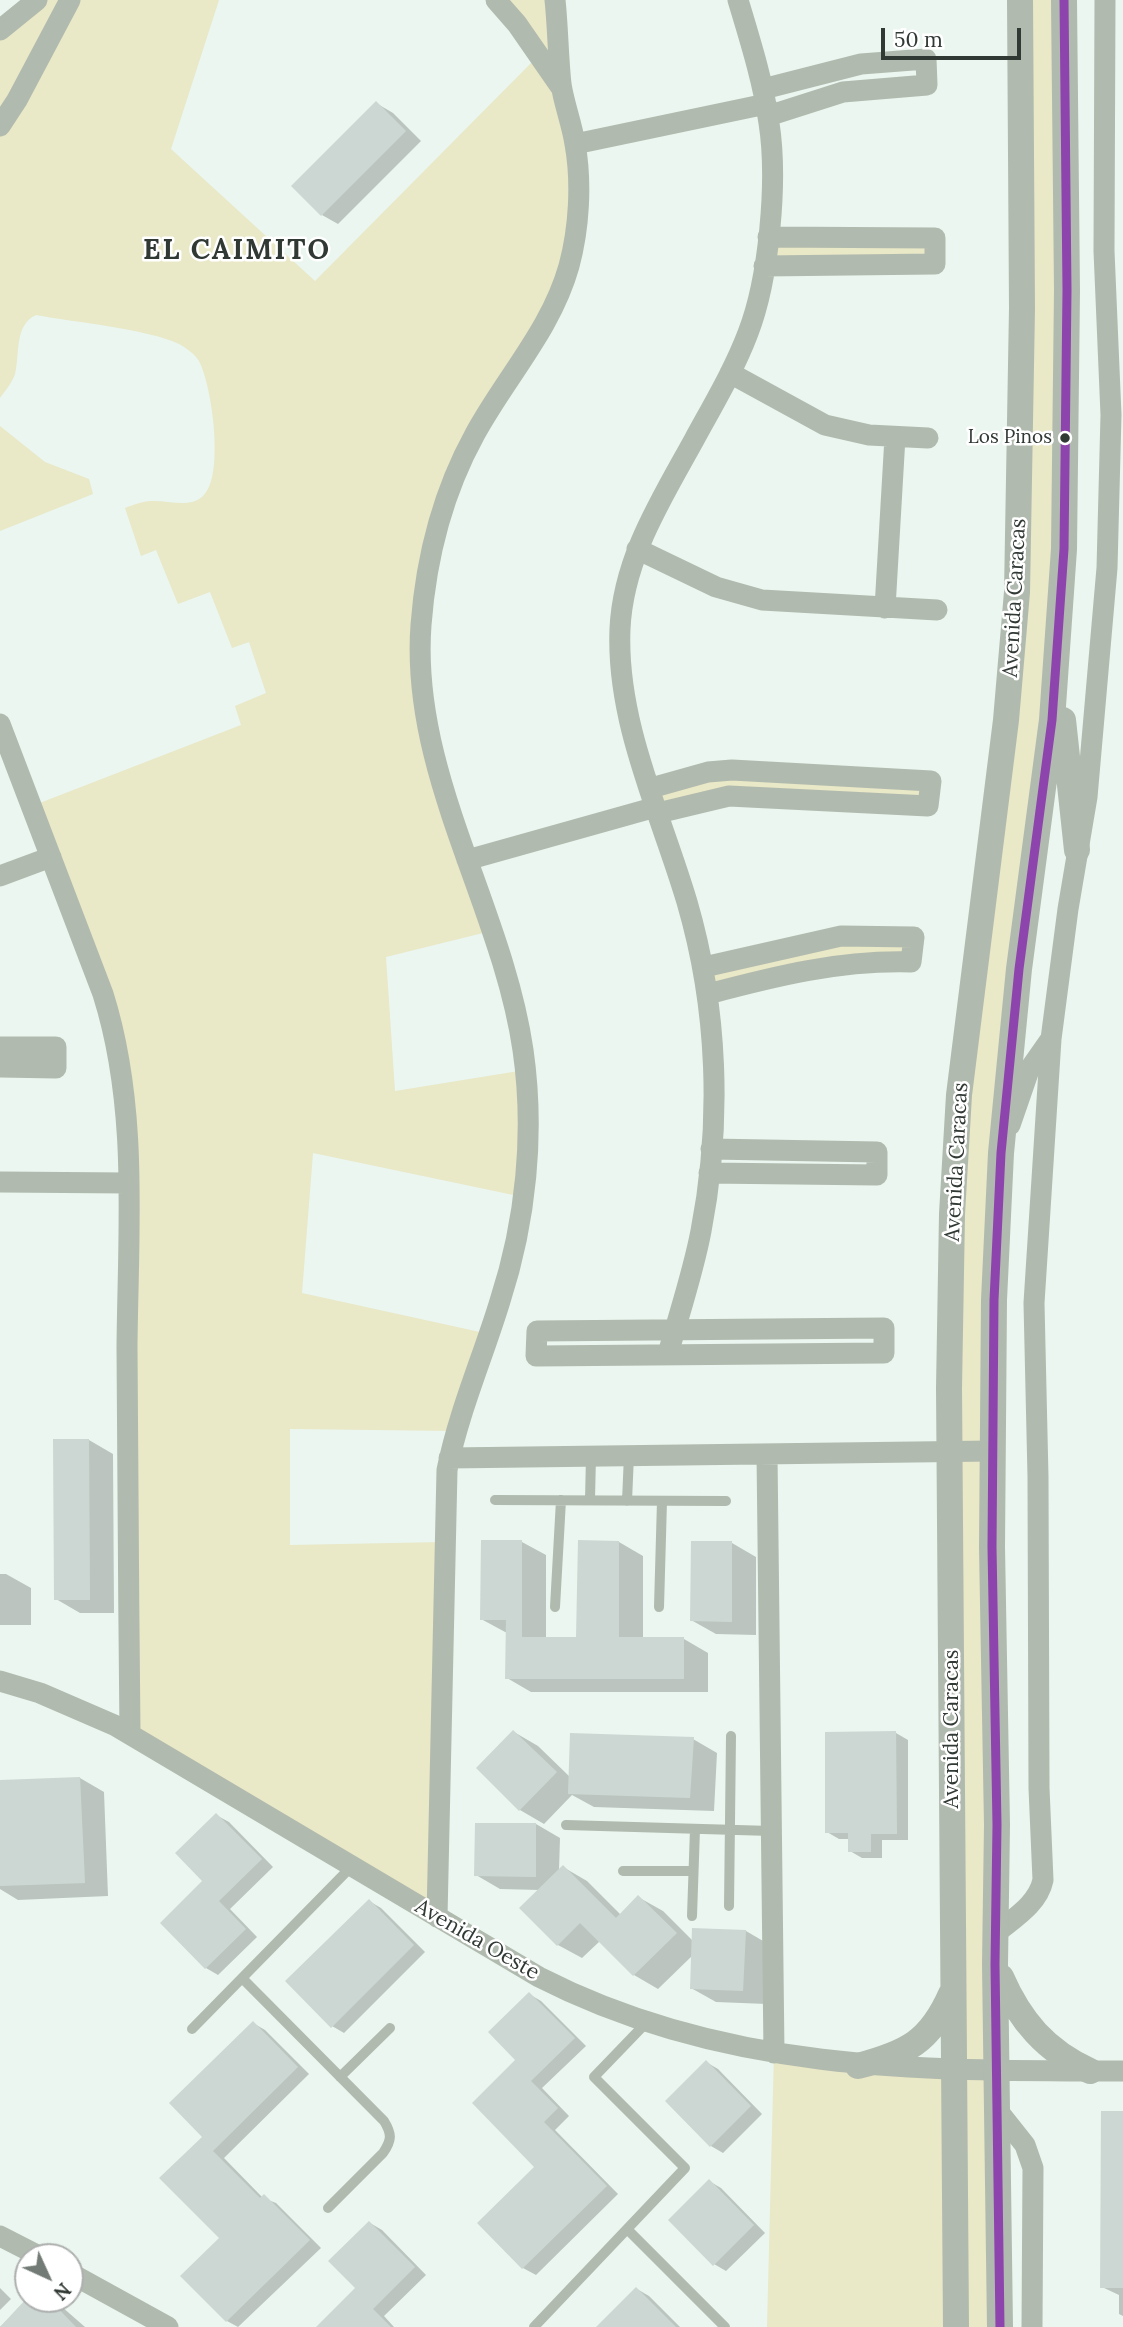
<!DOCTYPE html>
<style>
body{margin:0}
#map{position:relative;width:1123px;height:2327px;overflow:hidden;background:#eaf6ef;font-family:Lora,serif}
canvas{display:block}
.north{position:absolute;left:14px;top:2243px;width:70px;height:70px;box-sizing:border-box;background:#fff;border:2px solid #adb0ae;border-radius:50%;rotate:135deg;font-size:19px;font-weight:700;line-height:28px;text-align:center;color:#313934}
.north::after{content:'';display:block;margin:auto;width:24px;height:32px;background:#727b75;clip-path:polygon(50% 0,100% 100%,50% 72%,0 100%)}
.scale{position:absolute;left:881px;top:28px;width:140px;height:32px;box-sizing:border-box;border:4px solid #313934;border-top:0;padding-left:9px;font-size:21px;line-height:24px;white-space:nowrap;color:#313934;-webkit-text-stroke:5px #fff;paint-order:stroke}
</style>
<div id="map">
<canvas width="1123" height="2327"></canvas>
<div class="north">N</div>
<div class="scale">50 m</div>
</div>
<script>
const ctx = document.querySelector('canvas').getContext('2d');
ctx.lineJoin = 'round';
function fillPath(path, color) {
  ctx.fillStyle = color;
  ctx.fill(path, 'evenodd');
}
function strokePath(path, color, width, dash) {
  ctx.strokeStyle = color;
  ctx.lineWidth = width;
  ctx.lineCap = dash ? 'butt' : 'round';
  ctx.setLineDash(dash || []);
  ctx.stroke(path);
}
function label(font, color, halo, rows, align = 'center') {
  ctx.font = font + ' Lora,serif';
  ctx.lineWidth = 5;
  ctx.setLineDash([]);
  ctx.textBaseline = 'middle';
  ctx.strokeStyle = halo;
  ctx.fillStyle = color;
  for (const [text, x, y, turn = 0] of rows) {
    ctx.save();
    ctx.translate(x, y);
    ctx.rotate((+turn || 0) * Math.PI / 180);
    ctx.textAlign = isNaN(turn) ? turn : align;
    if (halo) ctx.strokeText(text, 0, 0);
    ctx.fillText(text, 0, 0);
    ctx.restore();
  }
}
const green = new Path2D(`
 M37,0H219L171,149L315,281L539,55L496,0H555L569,115V267L449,494L421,666L491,931L386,957L395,1091L525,1070L523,1197L313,1153L302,1293L489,1334L456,1431L290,1429V1545L444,1542L437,1917L130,1734L124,1087L32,806L241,725L235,706L266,693L249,642L232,648L210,592L178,604L156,550L141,556L125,508C133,505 143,501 151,501C168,500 189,509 203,496C225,477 212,385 199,361C195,354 186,348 179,344C148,329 73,322 36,315C14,325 20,354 15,374C12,383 5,391 0,398V30Z
 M1020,0H1064L1066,481L1005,1103L1000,2327H767L774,2053L954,2071L952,1214L1006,720Z
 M935,238V264L764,265L768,239Z
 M0,426L45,462L89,479L93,494L0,531Z
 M685,778L931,781L928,806L748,796L658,813L651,788Z
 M914,937L911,962L708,994L704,967L816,940Z`);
const shadow = new Path2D(`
 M376,103L393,113L421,141L338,224L322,215Z
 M89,1440L113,1454L114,1613H80L56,1599Z
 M522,1542L546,1555V1639H578L619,1542L643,1556V1639H684L708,1653V1692H531L507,1678V1633L481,1619Z
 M732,1543L756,1557V1635L716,1634L691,1620Z
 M0,1574H6L31,1588V1625H0Z
 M514,1732L538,1746L570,1777L693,1739L717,1753L714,1811L594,1807L572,1795L544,1824L520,1810L479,1768Z
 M896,1733L908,1740V1840H882V1858H862L850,1851V1839H839L827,1832Z
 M80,1778L104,1792L108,1896L18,1900L0,1889V1782Z
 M216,1815L229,1822L273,1867L230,1909L257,1937L218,1975L206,1968L162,1923L205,1881Z
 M536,1824L560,1838L559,1870L563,1867L587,1881L621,1915L638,1897L663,1911L693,1941L746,1931L770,1945L767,2004L716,2002L691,1988L693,1955L658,1989L634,1975L600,1941L582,1958L558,1945L540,1890L500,1889L476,1875Z
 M369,1901L381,1908L425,1952L344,2033L332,2026Z
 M529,1994L541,2001L586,2046L542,2088L569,2116L555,2130L618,2194L536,2275L523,2268L537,2167L517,2060Z
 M253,2023L265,2030L309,2074L224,2158L263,2198L276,2203L321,2248L238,2327L227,2321L221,2238L204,2137Z
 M706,2062L718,2069L762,2114L723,2153L711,2146Z
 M1123,2113V2316L1119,2314V2295L1102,2287Z
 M709,2181L721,2188L765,2233L726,2271L714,2264Z
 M370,2223L382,2230L426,2275L384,2316L394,2327H319L358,2288Z
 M0,2288L11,2299L0,2310Z
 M637,2289L649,2296L680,2327H599Z
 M28,2299H53L85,2327H0Z`);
const building = new Path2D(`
 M376,101L406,131L321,216L291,186Z
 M53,1439H89L90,1600H54Z
 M481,1540H522V1637H576L578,1540L619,1541V1637H684V1679H505L506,1620H480Z
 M691,1541H732V1622L690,1621Z
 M513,1730L557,1772L519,1811L476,1768Z
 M896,1731L897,1834H871V1852H848V1833H825V1732Z
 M570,1733L694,1737L690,1798L568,1794Z
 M80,1777L85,1883L0,1886V1780Z
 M216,1813L262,1859L219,1901L246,1929L205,1969L160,1923L202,1881L175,1853Z
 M475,1823H536V1877L474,1876Z
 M563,1865L616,1918L638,1895L677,1933L633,1976L580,1923L557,1946L519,1908Z
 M369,1899L414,1945L331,2028L285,1981Z
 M692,1928L746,1930L743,1991L690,1989Z
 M529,1992L575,2038L531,2081L558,2108L544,2122L607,2186L522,2269L477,2223L534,2167L472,2103L515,2060L488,2032Z
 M253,2021L298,2067L213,2151L260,2198L264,2194L310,2240L226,2322L180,2276L219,2238L159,2178L202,2137L169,2103Z
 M706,2060L751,2106L710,2147L665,2101Z
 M1101,2111H1123V2288H1100Z
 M709,2179L754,2225L713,2266L668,2220Z
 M369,2221L415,2267L373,2309L391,2327H316L355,2288L328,2261Z
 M636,2287L676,2327H596Z
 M26,2299H49L76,2327H0Z`);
const service = new Path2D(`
 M495,1500L726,1501
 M590,1500L591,1456
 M627,1501L629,1455
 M555,1607L561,1500
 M659,1607L662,1501
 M566,1825L771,1831
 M623,1871H693
 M729,1906L731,1736
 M692,1916L695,1829
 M242,1978L384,2121C392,2134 392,2140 383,2153L328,2208
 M192,2029L352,1866
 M340,2077L390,2028
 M627,2229L725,2327
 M534,2327L685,2168L594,2077L646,2023`);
const minor = new Path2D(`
 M496,0L517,24L560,86
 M0,30L37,0
 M763,89L861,64L926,59L927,85L843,92L768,116
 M0,126L17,100L70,0
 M575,144L766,104
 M764,266L935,264V238L768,237
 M730,373L825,425L869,435L928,438
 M637,549L716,587L762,600L937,610
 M885,608L895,437
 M0,724L103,994C139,1108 128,1230 127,1347C127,1476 129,1605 130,1734
 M651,788L708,772L732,770L931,781L928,806L729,796L658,813
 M467,860L656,807
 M0,876L51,857
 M704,967L841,936L914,937L911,962C840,960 776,976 708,994
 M0,1047H56V1068L0,1067
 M1010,1125L1029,1070L1050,1040
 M709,1173L877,1175V1152L711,1149
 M0,1182L128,1183
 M884,1328V1353L536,1356L537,1331Z
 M668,1354C679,1314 693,1273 701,1231C722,1123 718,1008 687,902C661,814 616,723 620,629C623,559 661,500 694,440C713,405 734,370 748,333C769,279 778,181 769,123C763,81 750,40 738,0
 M767,1454L774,2053
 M449,1458L992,1451
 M0,1681L40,1693L114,1725L539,1977C724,2072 921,2071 1123,2071
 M437,1917L447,1470C459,1411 483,1357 500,1301C526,1221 535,1133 523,1050C502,906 410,774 421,625C426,559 443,492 475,434C506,377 551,330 569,266C579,229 582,183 575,144C572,124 564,104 561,84C558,56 558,28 555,0
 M996,1933C1014,1918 1038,1904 1043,1880L1039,1788L1038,1477L1034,1303L1051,1039L1068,909L1087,797L1107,568L1111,415L1104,251L1105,0
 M998,2111L1025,2145L1033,2168L1032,2327
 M0,2236L41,2257
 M70,2273L168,2327`);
const tertiary = new Path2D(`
 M1063,720L1077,850
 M1001,1977C1020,2021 1046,2051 1090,2071
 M858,2066C907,2053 930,2042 951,1994
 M956,2327L949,1388L952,1214L959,1095L1006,720L1017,592L1022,308L1020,0
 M1000,2327L995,1964L997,1825L992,1547L994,1300L1001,1153L1019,969L1052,720L1064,549L1067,290L1064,0`);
const bus1 = new Path2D(`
 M1000,2327L995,1964L997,1825L992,1547L994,1300L1001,1153L1019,969L1052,720L1064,549L1067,290L1064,0`);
const markers = [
 [1065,438,6,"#313934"]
];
const busNames = [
 ["Los Pinos",1052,438]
];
const streetNames = [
 ["Avenida Caracas",1015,598,-87],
 ["Avenida Caracas",957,1162,-87],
 ["Avenida Caracas",952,1729,-90],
 ["Avenida Oeste",477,1940,30]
];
const districtNames = [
 ["EL CAIMITO",237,251]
];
fillPath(green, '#e9e8c7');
fillPath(shadow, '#0003');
fillPath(building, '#ccd7d3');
strokePath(service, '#b1baae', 10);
strokePath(minor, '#b1baae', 21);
strokePath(tertiary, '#b1baae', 26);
strokePath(bus1, '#8e44ad', 9);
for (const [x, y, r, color] of markers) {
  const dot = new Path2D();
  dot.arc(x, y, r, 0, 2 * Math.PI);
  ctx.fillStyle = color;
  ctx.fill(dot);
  strokePath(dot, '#fff', 2.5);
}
label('19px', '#313934', '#fff', busNames, 'right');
label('21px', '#313934', '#fff', streetNames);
ctx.letterSpacing = '2px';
label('bold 28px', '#313934', '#fff', districtNames);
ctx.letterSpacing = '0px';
</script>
